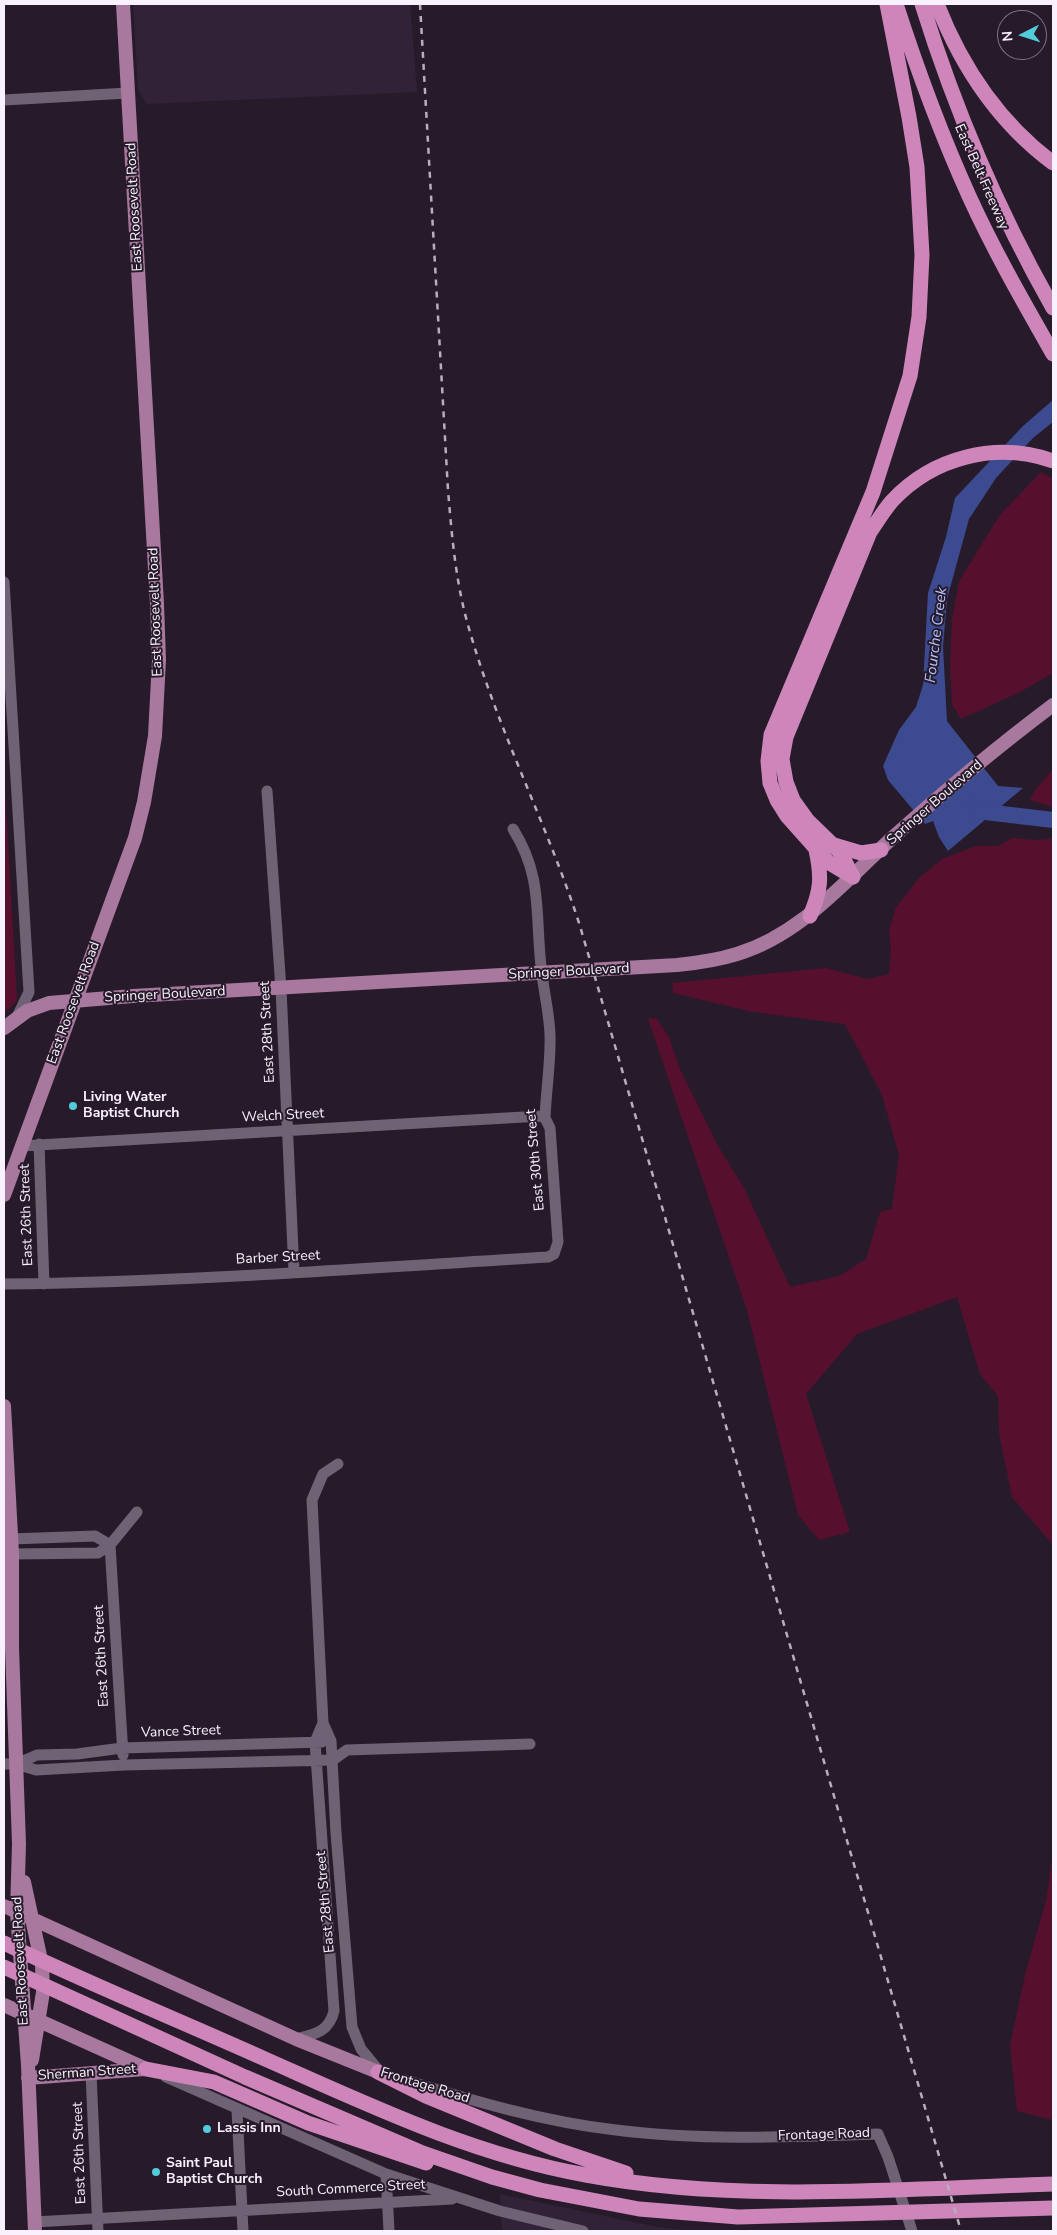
<!DOCTYPE html>
<style>
body{margin:0}
#map{position:relative;width:1057px;height:2235px;overflow:hidden;background:#271b2b;font-family:"Nunito Sans",sans-serif}
canvas{display:block}
.frame{position:absolute;inset:0;border:5px solid #f9f1fd;pointer-events:none}
.north{position:absolute;left:997px;top:10px;width:50px;height:50px;box-sizing:border-box;background:#271b2b;border:1px solid #7b717f;border-radius:50%;rotate:265deg;font-size:14px;font-weight:700;line-height:20px;text-align:center;color:#f9f1fd}
.north::after{content:'';display:block;margin:auto;width:18px;height:22px;background:#53cbda;clip-path:polygon(50% 0,100% 100%,50% 72%,0 100%)}
</style>
<div id="map">
<canvas width="1057" height="2235"></canvas>
<div class="frame"></div>
<div class="north">N</div>
</div>
<script>
const ctx = document.querySelector('canvas').getContext('2d');
ctx.lineJoin = 'round';
function fillPath(path, color) {
  ctx.fillStyle = color;
  ctx.fill(path, 'evenodd');
}
function strokePath(path, color, width, dash) {
  ctx.strokeStyle = color;
  ctx.lineWidth = width;
  ctx.lineCap = dash ? 'butt' : 'round';
  ctx.setLineDash(dash || []);
  ctx.stroke(path);
}
function label(font, color, halo, rows, align = 'center') {
  ctx.font = font + ' "Nunito Sans",sans-serif';
  ctx.lineWidth = 4;
  ctx.setLineDash([]);
  ctx.textBaseline = 'middle';
  ctx.strokeStyle = halo;
  ctx.fillStyle = color;
  for (const [text, x, y, turn = 0] of rows) {
    ctx.save();
    ctx.translate(x, y);
    ctx.rotate((+turn || 0) * Math.PI / 180);
    ctx.textAlign = isNaN(turn) ? turn : align;
    if (halo) ctx.strokeText(text, 0, 0);
    ctx.fillText(text, 0, 0);
    ctx.restore();
  }
}
const built = new Path2D(`
 M133,4H410L417,92L146,104L138,90Z
 M500,2194L657,2227L691,2231H502Z`);
const green = new Path2D(`
 M1041,472L1053,479V673L1020,692L961,719L952,704L950,665L952,620L959,581L1000,515Z
 M1053,769V807L1030,800L1035,790Z
 M4,773L17,1001L4,1013Z
 M1012,838L1033,840L1053,839V1545L1012,1497L999,1433L998,1396L980,1374L957,1297L857,1334L806,1394L850,1532L819,1540L798,1515L747,1310L648,1019L656,1018L669,1037L679,1067L717,1144L744,1188L790,1287L839,1276L866,1259L880,1212L892,1209L899,1155L882,1095L845,1024L753,1012L673,993L672,983L826,968L867,979L889,974L891,948L889,931L896,907L919,878L942,859L976,846H998Z
 M1053,1854V2120L1017,2111L1010,2045L1026,1971L1046,1900Z`);
const water = new Path2D(`
 M1053,400V422L1033,438L996,478L969,519L947,599L943,647L947,721L998,786L1023,788L948,851L939,837L933,821L925,824L888,780L883,766L899,730L916,707L923,685L928,593L946,537L955,498L1023,426Z`);
const river = new Path2D(`
 M975,807L977,811L1053,820`);
const minor = new Path2D(`
 M4,100L128,93
 M4,582L29,992L17,1017
 M267,791L281,989L294,1272
 M39,1144L44,1284
 M21,1146L541,1116L545,1118
 M4,1284C185,1282 367,1268 548,1257L554,1254L558,1242L550,1128L545,1118C546,1090 551,1062 550,1034C549,1011 543,988 541,966C535,913 543,877 513,829
 M338,1464L323,1474L312,1500L323,1723L331,1741L336,1833L352,2027L361,2049L380,2072
 M11,1539L95,1536L110,1545
 M110,1545L123,1755
 M12,1554L98,1553L110,1545L137,1512
 M4,1764H16L36,1770L124,1765L333,1760L347,1750L530,1744
 M16,1764L37,1755L77,1754L122,1748L322,1742
 M296,2039C315,2034 329,2032 334,2011L315,1742L323,1723
 M91,2073L98,2231
 M166,2077L386,2174L500,2211L583,2231
 M405,2080C474,2101 544,2122 616,2130C703,2141 791,2137 878,2134L888,2157L912,2231
 M237,2110L243,2231
 M386,2174L389,2231
 M34,2222L452,2199`);
const major = new Path2D(`
 M4,1028L27,1011L49,1003L133,996L677,965C697,963 718,960 737,954C800,935 843,883 890,840C942,793 997,747 1053,705
 M4,1195L135,838L144,802L155,736L159,660L157,604L123,4
 M4,1406L12,1554V1648L19,1844L17,1912L28,2065L35,2231
 M24,1882L42,1965L43,1992L32,2060
 M4,1906L296,2039L378,2072
 M4,2005L146,2069
 M28,2078L145,2069`);
const highway = new Path2D(`
 M896,4C917,69 941,134 969,196C994,251 1024,303 1053,354
 M922,4C955,110 998,211 1053,308
 M937,4C962,68 998,122 1053,163
 M834,845L861,853L881,850
 M853,877L828,862L787,816L777,800L770,783L768,761L771,735L873,492L910,376L919,317L922,255L917,167L909,117L887,4
 M853,877L840,852L808,821L793,800L786,782L782,759L786,737L870,532C877,522 884,510 892,501C933,457 996,441 1053,461
 M810,916C821,891 822,877 816,850
 M4,1943C90,1984 178,2020 265,2059C369,2105 473,2155 586,2175C736,2203 901,2189 1053,2184
 M4,1967L245,2077L420,2152L492,2177L540,2190L639,2209L738,2217L1053,2208
 M146,2069L214,2082L308,2123L426,2163
 M378,2072L426,2096L555,2149L626,2173`);
const rail = new Path2D(`
 M420,4L448,490C452,538 456,586 470,632C499,733 548,826 580,926L961,2231`);
const markers = [
 [73,1106,5,"#53cbda"],
 [207,2129,5,"#53cbda"],
 [156,2172,5,"#53cbda"]
];
const streetNames = [
 ["East Belt Freeway",981,177,66],
 ["East Roosevelt Road",135,207,-93],
 ["East Roosevelt Road",156,612,-92],
 ["Springer Boulevard",935,803,-41],
 ["Springer Boulevard",569,972,-3],
 ["Springer Boulevard",165,995,-3],
 ["East Roosevelt Road",74,1003,-70],
 ["East 28th Street",268,1032,-93],
 ["Welch Street",283,1116,-3],
 ["East 30th Street",536,1160,-95],
 ["East 26th Street",27,1215,-92],
 ["Barber Street",278,1258,-3],
 ["East 26th Street",102,1656,-93],
 ["Vance Street",181,1732,-2],
 ["East 28th Street",326,1902,-95],
 ["East Roosevelt Road",21,1961,-93],
 ["Sherman Street",87,2073,-4],
 ["Frontage Road",425,2086,17],
 ["Frontage Road",824,2135,-2],
 ["East 26th Street",80,2153,-92],
 ["South Commerce Street",351,2189,-3]
];
const poiNames = [
 ["Living Water",83,1098],
 ["Baptist Church",83,1114],
 ["Lassis Inn",217,2129],
 ["Saint Paul",166,2164],
 ["Baptist Church",166,2180]
];
const waterNames = [
 ["Fourche Creek",937,635,-83]
];
fillPath(built, '#322238');
fillPath(green, '#56102e');
fillPath(water, '#3c4a8f');
strokePath(river, '#3c4a8f', 16);
strokePath(minor, '#6f6275', 11);
strokePath(major, '#a8789e', 14);
strokePath(highway, '#ce86ba', 15);
strokePath(rail, '#b8aebc', 2.5, [6, 6]);
for (const [x, y, r, color] of markers) {
  const dot = new Path2D();
  dot.arc(x, y, r, 0, 2 * Math.PI);
  ctx.fillStyle = color;
  ctx.fill(dot);
  strokePath(dot, '#271b2b', 2);
}
label('14px', '#f9f1fd', '#271b2b', streetNames);
label('bold 14px', '#f9f1fd', '#271b2b', poiNames, 'left');
label('italic 15px', '#b0c1fd', '#271b2b', waterNames);
</script>
